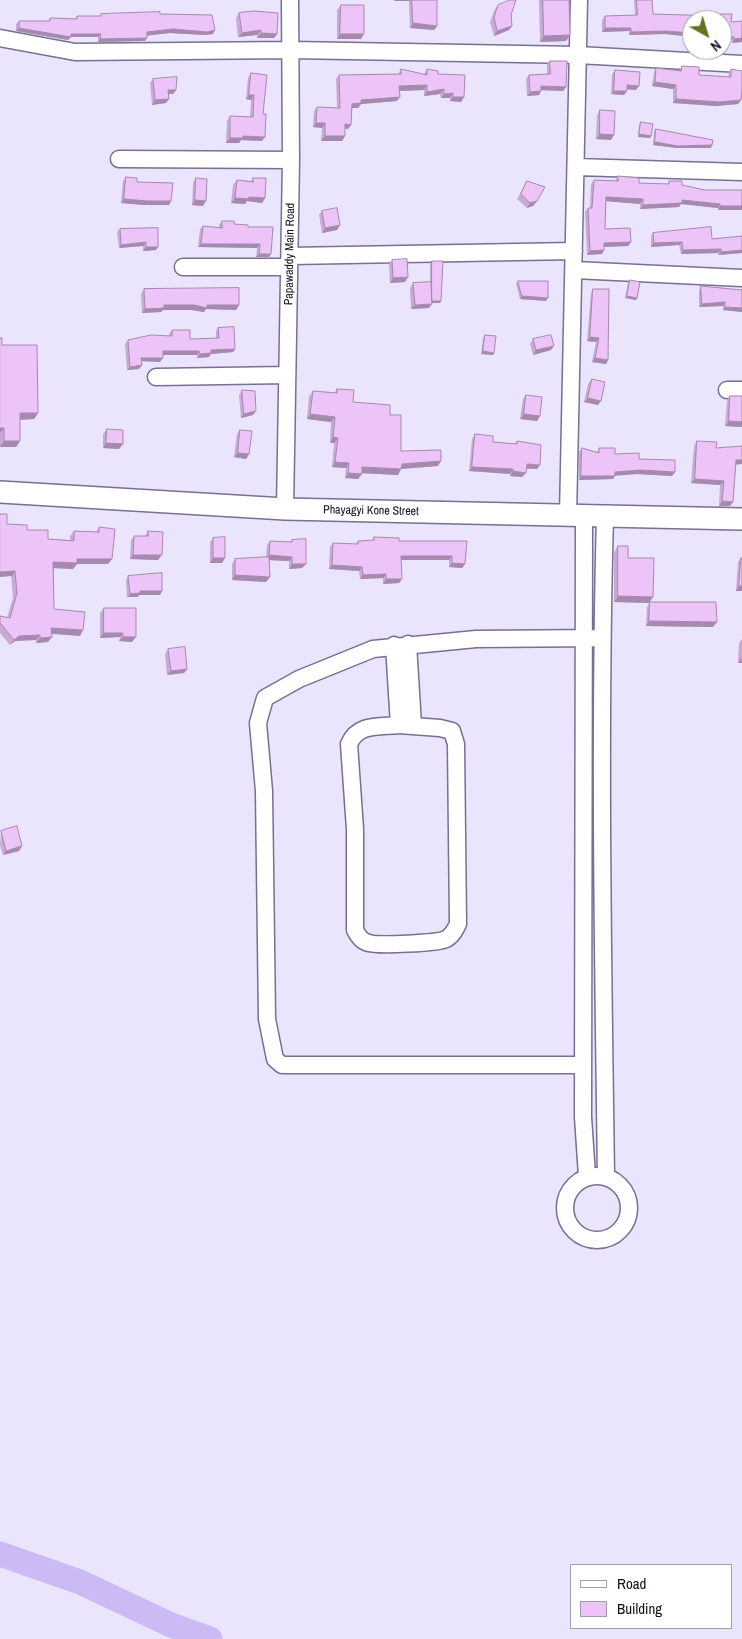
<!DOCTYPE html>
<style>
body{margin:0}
#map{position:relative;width:742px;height:1639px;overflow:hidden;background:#ebe4fd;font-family:"Archivo Narrow",sans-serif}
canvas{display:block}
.legend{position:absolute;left:570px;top:1564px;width:162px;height:65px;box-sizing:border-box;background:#fff;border:1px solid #a19fa5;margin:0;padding:6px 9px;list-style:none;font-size:15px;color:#14101e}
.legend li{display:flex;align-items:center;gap:10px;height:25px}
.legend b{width:25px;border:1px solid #a19fa5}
.north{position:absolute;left:682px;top:10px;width:50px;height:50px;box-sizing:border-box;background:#fff;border:1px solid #a19fa5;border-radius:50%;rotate:141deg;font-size:14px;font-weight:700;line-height:20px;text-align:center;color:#14101e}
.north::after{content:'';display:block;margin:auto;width:18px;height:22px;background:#65721e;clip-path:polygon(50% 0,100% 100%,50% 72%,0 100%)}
</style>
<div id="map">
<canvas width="742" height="1639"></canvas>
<ul class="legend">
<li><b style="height:6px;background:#fff"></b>Road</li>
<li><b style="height:14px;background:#ecc4f8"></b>Building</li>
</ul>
<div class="north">N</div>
</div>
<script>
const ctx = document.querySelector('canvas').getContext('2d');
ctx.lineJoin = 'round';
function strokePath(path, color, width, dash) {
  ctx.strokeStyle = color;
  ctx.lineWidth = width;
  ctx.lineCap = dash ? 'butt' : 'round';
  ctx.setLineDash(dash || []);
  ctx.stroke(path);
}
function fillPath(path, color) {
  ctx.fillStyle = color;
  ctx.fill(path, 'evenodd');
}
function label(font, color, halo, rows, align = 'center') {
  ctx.font = font + ' "Archivo Narrow",sans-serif';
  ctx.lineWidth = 4;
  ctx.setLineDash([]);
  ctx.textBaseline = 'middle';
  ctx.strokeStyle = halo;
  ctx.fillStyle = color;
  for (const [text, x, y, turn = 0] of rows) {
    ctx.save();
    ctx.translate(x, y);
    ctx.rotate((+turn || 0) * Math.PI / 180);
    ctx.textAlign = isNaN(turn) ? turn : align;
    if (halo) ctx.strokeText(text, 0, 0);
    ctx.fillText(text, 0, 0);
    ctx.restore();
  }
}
const river = new Path2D(`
 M0,1554L80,1582L171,1625L210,1639`);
const minor = new Path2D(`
 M0,38L75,52L291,50L578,55L742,64
 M119,159L291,160
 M576,167L742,172
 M290,256L574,251
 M183,267H289
 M574,270L742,278
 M156,377L287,375
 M727,390H742
 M285,509L291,160L290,0
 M568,516L579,0
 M584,516L583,1117L587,1176
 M605,516C599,736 603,957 606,1177
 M408,644L413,725
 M394,645L399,725
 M399,725L440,728L452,731L456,744L458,924C455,930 452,936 446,939C439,943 378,946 369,943C362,942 358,936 355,930V829L349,744C358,723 379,727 399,725Z
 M583,1065H282L275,1059L267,1019L264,791L258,723L265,698L299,679L373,649L476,639L602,638
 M565 1208a32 32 0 1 1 64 0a32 32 0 1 1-64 0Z`);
const tertiary = new Path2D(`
 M0,492L285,509L742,519`);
const wall = new Path2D(`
 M394,0H437V26L434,30L410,28L409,1H394Z
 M539,0H569L570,35L566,41L540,42Z
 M634,0H652L653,14L718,16L720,14L731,22L742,21V42L732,43L731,40L722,39V20L664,34L629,35V31L602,32V20L605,16L635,15Z
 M341,5L361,39H337V10Z
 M498,5L511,15L509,30L494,36L490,22L495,9Z
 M239,13L277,34L274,38H257V35L238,37L236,18Z
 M101,14H160L213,34L205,35L170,33L147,35L145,41L98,42V37H71L68,40L16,31V24L19,21H48L50,18L75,19L77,16H100Z
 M550,61L566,87L563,91L541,90L539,95L527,96L526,79L529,75L547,74V64Z
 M682,66L699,75L728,77L729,73L731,69L742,71V94L741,100L738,104L716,106L673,103V89L652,86L654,72L656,68L679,71Z
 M401,69L424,74L427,69L438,74L464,97L461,102L450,101V98H441L440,94L424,96V90L399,91L397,101L361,104L358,108H352L348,129H345L342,141H321L322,128L313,127L314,111L317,107L337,108L336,79L339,75L398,74Z
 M615,70L636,90L627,89L624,95L611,94L612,74Z
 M251,73L263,114L262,141L241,140L239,143H226L227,121L230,116L250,117L251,100L246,99L248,78Z
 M153,79L176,90L173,94H169V99L166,103L152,105L150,83Z
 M600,110L611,140L596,139L597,115Z
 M641,122L651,136L650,138L638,137L639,124Z
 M656,129L711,148H677L653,145L654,132Z
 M618,176L639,183L668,184L669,181L682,185L705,190H742V210H718V208L681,204L679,207L640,209V204L606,201L605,229L631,242L628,246L604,247V250L602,254L587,255L585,212L588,208H590L591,184L594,180L615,181Z
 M126,177L137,182L171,201L169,205H144L121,203L123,181Z
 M196,178L203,206L192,205L193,183Z
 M253,178L265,198L262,203L247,201L245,204L231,203L233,185L237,180L251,181Z
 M527,181L537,201L533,206L527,208L517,199Z
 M322,211L337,230L322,233L319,215Z
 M222,221L248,227L271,254L269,257H256L257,248L198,247L200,229L203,226L219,228V225Z
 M158,228L156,250L143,251V246L119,248L117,232L120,229Z
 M653,233L712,239L742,236V258V253L718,255V253L681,254L679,245L651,247V236Z
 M392,260L405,282L390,283L389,264Z
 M432,261L441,301L440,303H432L429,308L411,309L410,288L413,283L430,282V264Z
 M630,280L637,298L636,300L625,298L628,283Z
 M518,281L546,301L520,299L516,284Z
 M701,286L742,290V312L723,310V306L699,307V290Z
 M144,289L239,305L236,310L206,309L204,312L191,310H163L161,312L142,313L141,294Z
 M593,289L608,360L606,364L592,362L596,342L587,341L591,293Z
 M218,328L235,349L233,352L211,354L209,357L197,358V355H163L160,362L142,361V365L139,369L127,370L125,344L128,340L169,336V334L172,330L190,339L216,338V331Z
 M485,335L493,355L481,354L483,338Z
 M0,338L2,345L38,413L34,419L20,420V441L16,447H0Z
 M533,339L551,350L533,355L530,344Z
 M592,379L598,405L584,402L588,384Z
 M337,389L353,402L390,415L401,451L438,466L401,469L398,475L362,473L358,479L345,478L346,468L332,467L334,443H330L331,422L307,419L309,396L313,391L334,393Z
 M242,390L253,415L241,418L239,395Z
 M526,395L540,416L537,421L520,419L523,399Z
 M730,396H742V427L725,426L727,401Z
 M107,429L123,444L119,449L103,448V434Z
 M240,430L249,454L246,459L234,457L237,434Z
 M475,434L493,442L515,444L517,441L537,469H526V473L522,477L510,476V474L469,471L472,439Z
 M697,441L716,448L742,464H736L733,502L730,506H719L720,485L691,483L694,446Z
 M582,448L597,452L599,448L615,454L639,459L675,472L672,476L637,474L615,475L613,479L579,480V452Z
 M7,524L27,530L48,539L70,540V536L74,531L96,532L99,527L112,559L108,564H77L73,569L54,568V609L80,636L51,634L48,642L36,643V640L15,641L10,645L0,633V616L7,618L13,598Z
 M148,531L158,560L130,559L131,540L134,536H145Z
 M374,537L399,541H467L465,564L462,568L449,567V560H401L399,583L383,584V578L360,579L359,571L329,569L330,547L333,543L356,544L358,541H372Z
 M213,538L222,563H210V542Z
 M292,540L306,564L302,568L289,569V561L269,560L266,582L232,580V564L235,559L266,557L267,545L270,541L290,542Z
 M618,546L628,558L653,597L649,603L614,602V552Z
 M741,558L742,591H736L738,562Z
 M128,576L162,591L160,595H139L138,597H127L126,580Z
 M650,602L713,627L646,626L647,607Z
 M104,608L132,642L119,641L120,637L100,638V613Z
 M742,639V663H738L739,643Z
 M168,649L187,669L184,673L167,675L165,654Z
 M1,831L22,846L19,851L3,855L0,845Z`);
const shadedWall = new Path2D(`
 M395,0H410L409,1H394Z
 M413,23L437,26L434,30L410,28Z
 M512,26L509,30L494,36L497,31Z
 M19,28L71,34H101L98,37H71L68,40L16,31Z
 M605,28H631L629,31L602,32Z
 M173,29L215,30L213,34L205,35L170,33L145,36L147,32Z
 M261,30L257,35L238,37L242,33Z
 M666,31L692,33V37L664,34L629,35L631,32Z
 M261,33L277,34L274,38H257Z
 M340,34H364L361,39H337Z
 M570,35L566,41L540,42L544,36Z
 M722,36L734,37L731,40L722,39Z
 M147,38L145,41L98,42L100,39Z
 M742,38V42L732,43L734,39Z
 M655,82L676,85L673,89L652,86Z
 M427,85L424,90L396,91L399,86Z
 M627,85L639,86L636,90L624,89Z
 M541,86L566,87L563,91L538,90Z
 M444,89L440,94L424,96L427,92Z
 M168,90H176L173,94H166Z
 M541,91L539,95L527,96L530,92Z
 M614,91H627L624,95L611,94Z
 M453,93L450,98H441L444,94Z
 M249,95H254L251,100L246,99Z
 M400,97L397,101L361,104L358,108H349L352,104L361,100Z
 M453,97H464L461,102L450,101Z
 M169,99L166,103L152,105L155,100Z
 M676,99L741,100L738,104L716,106L673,103Z
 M316,123H325L322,128L313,127Z
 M345,124L351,125L348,129L342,128Z
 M600,134L614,135L611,140L596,139Z
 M639,134L651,136L650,138L638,137Z
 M243,136L265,137L262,141L241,140L239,143H226L230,138Z
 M325,136H345L342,141H321Z
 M655,142L712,145L711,148H677L653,145Z
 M249,197L265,198L262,203L247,201L245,204L231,203L235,198Z
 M606,197L643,199L640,204L604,201Z
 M124,199L171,201L169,205H144L121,203Z
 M195,200L206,201L203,206L192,205Z
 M682,200L720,204L718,208L681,204L679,207L640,209L643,205Z
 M537,201L533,206L527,208L530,203Z
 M720,206H742V210H718Z
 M340,225L337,230L322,233L325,228Z
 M146,242L143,246L119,248L121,245Z
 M631,242L628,246L601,247L604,243Z
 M682,242L679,245L651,247L654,243Z
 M201,244H260L257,248L198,247Z
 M146,247H158L156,250L143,251Z
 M721,249L718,253L681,254L683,250Z
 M604,250L602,254L587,255L590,251Z
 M742,250V253L718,255L721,252Z
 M259,254H271L269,257H256Z
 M408,277L405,282L390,283L393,278Z
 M522,296L548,298L546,301L520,299Z
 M627,296L637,298L636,300L625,298Z
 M432,301H441L440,303H430Z
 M725,302L723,306L699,307L702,304Z
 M432,304L429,308L411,309L415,305Z
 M164,305H239L236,310L206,309L204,312L191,310H163L161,312L142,313L145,309Z
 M725,307L742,308V312L723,310Z
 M590,337L599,338L596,342L587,341Z
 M554,346L551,350L533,355L536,350Z
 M235,349L233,352L211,354L209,357L197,358L200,354L211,350Z
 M163,351H199L197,355H161Z
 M483,351L494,353L493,355L481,354Z
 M141,358H163L160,362L139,361Z
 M595,358L608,360L606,364L592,362Z
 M142,365L139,369L127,370L130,367Z
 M588,398L601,401L598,405L584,402Z
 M256,411L253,415L241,418L244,414Z
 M20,413H38L34,419L15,420Z
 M310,414L335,417L331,422L307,419Z
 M524,414L540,416L537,421L520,419Z
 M729,421L742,422V427L725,426Z
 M0,428H4L0,433Z
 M333,437L338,438L334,443H330Z
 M4,441H20L16,447H0Z
 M106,443L123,444L119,449L103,448Z
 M238,453L249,454L246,459L234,457Z
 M736,460H742V464L733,465Z
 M441,461L438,466L400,469H401L398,475L359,473L362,467Z
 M335,462L349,463L346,468L332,467Z
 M527,464L540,465L537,469L524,468Z
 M472,467L513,469L510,474L469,471Z
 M640,470L675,472L672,476L637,474L613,476L615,472Z
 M513,471L526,473L522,477L510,476Z
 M348,473L362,474L358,479L345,478Z
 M581,476H615L613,479L579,480Z
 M695,479L724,481L720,485L691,483Z
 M722,501L733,502L730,506H719Z
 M133,555H162L158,560L130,559Z
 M269,555L292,557L289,561L266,560Z
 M401,556H452L449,560H398Z
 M213,558H225L222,563H210Z
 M77,559H112L108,564H77L73,569L50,568L53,562Z
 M452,563L465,564L462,568L449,567Z
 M292,564H306L302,568L289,569Z
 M332,565L362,567L359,571L329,569Z
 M15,571L12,576L0,577V572Z
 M386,574L383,578L360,579L363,575Z
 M235,575L270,577L266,582L232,580Z
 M386,579H402L399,583L383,584Z
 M739,586H742V591H736Z
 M140,591H162L160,595H139L138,597H127L130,594Z
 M618,596L653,597L649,603L614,602Z
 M649,621L717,622L713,627L646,626Z
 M51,628L83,630L80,636L47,633Z
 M104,633H123L120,637L100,638Z
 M40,635L36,640L15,641L10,645L14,640L19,636Z
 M52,637L48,642L36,643L40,638Z
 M123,637H136L132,642L119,641Z
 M741,658L742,663H738Z
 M187,669L184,673L167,675L171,671Z
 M22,846L19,851L3,855L6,851Z`);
const building = new Path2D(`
 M412,0H437V26L413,23Z
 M510,0H516L511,15L512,26L497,31L494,17L498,5Z
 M543,0H569L570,35L544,36Z
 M637,0H652L653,14L720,16V14H732L731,22L742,21V38L734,39V37L722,36V20H692V33L666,31L631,32V28H605V16L637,15Z
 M341,5H364V34H340Z
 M254,11L278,13L277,34L261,33V30L242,33L239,13Z
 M160,12V14L212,15L215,30L207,32L173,29L147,32V38L100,39L101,34H71V37L19,28V21H50V18L77,19V16H101V14Z
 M550,61H567L566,87L541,86V91L530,92L529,75L550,74Z
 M682,66L699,67V75L731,77V69L742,71V90L741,100L719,102L676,99V85L655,82L656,68L681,71Z
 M401,69L427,75V69L438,71V74L465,75L464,97H453V93L444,94V89L427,92V85L399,86L400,97L361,100V103L352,104L351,125L345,124V136H325V123H316L317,107L340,108L339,75L401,74Z
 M615,70L640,72L639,86L627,85V91H614Z
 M251,73L267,75L263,114H266L265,137L243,136V138H230V116L253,117L254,95H249Z
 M177,77L176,90H168L169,99L155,100L153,79Z
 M600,110L615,111L614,135L600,134Z
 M641,122L653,124L651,136L639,134Z
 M656,129L713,140L712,145L678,146L655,142Z
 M618,176L639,178V183L669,184V181H682V185L705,190H742V206H720V204L682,200V203L643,205V199L606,197L605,229L630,228L631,242L604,243V250L590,251L588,208H592L594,180L618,181Z
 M126,177L137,178V182L173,183L171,201H147L124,199Z
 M196,178L207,179L206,201L195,200Z
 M253,178H266L265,198L249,197L248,199L235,198L237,180L253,182Z
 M527,181L545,187L537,201L530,203L521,194Z
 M337,208L340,225L325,228L322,211Z
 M222,221H234V224L248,225V227H273L271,254H259L260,244H201L203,226L222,228Z
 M711,227L712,239L742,236V250L721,252V249L683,250L682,242L654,243L653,233Z
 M158,228V247H146V242L121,245L120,229Z
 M407,259L408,277L393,278L392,260Z
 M432,261H443L441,301H432Z
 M630,280L640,282L637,298L627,296Z
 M518,281H548V298L522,296Z
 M431,282L432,304L415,305L413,283Z
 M701,286L742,290V308L725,307V302L702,304Z
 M239,288V305H207V308L194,305H164V308L145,309L144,289Z
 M593,289H609L608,360L595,358L599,338L590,337Z
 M234,327L235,349L211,350V353L200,354L199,351H163V358H141L142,365L130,367L128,340L151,335L172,336V330H190V339L219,338L218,328Z
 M485,335L496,336L494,353L483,351Z
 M551,335L554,346L536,350L533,339Z
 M0,338H2V345H37L38,413H20V441H4V428H0Z
 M592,379L605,382L601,401L588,398Z
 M337,389L354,390L353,402L390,405V415H401V451L441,450V461L402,464L401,469L362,467V474L348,473L349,463L335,462L338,438L333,437L335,417L310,414L313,391L337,393Z
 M242,390L255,391L256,411L244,414Z
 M526,395L542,397L540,416L524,414Z
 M730,396H742V422L729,421Z
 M107,429L123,430V444L106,443Z
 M240,430L252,431L249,454L238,453Z
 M475,434L493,436V442L517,444V441L541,445L540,465L527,464L526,473L513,471V469L472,467Z
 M697,441L717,442L716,448L742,446V460H736L733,502L722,501L724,481L695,479Z
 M582,448L599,453V448H615V454L639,453V459L675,460V472L640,470L615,472V476H581Z
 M0,514H7V524L27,525V530H48V539L74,541V531L99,532V527L115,529L112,559H77V563L53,562L54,609L85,612L83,630L51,628L52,637L40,638V635L19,636L14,640L0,623V616L10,618L17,593L15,571L0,572Z
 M148,531L163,532L162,555H133L134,536H148Z
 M225,537V558H213V538Z
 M374,537L399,538V541H467L465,564L452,563V556H401L402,579H386V574L363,575L362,567L332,565L333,543L358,544V541L374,540Z
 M306,539V564H292V557L269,555L270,541L292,542V540Z
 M618,546H628V558H654L653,597L618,596Z
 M269,557L270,577L235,575V559Z
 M741,558H742V586H739Z
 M162,573V591H140V593L130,594L128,576Z
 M650,602H716L717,622L649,621Z
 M104,608H136V637H123V633H104Z
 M185,647L187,669L171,671L168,649Z
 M17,826L22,846L6,851L1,831Z`);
const streetNames = [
 ["Papawaddy Main Road",290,254,-89],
 ["Phayagyi Kone Street",371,511,1]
];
strokePath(river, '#cbbaf4', 25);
strokePath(minor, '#796e93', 19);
strokePath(tertiary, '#796e93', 24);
strokePath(minor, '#fff', 16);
strokePath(tertiary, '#fff', 21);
fillPath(wall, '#cba9d5');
fillPath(shadedWall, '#a589ae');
fillPath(building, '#ecc4f8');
strokePath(building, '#a589ae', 1);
label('12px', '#14101e', '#fff', streetNames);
</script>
